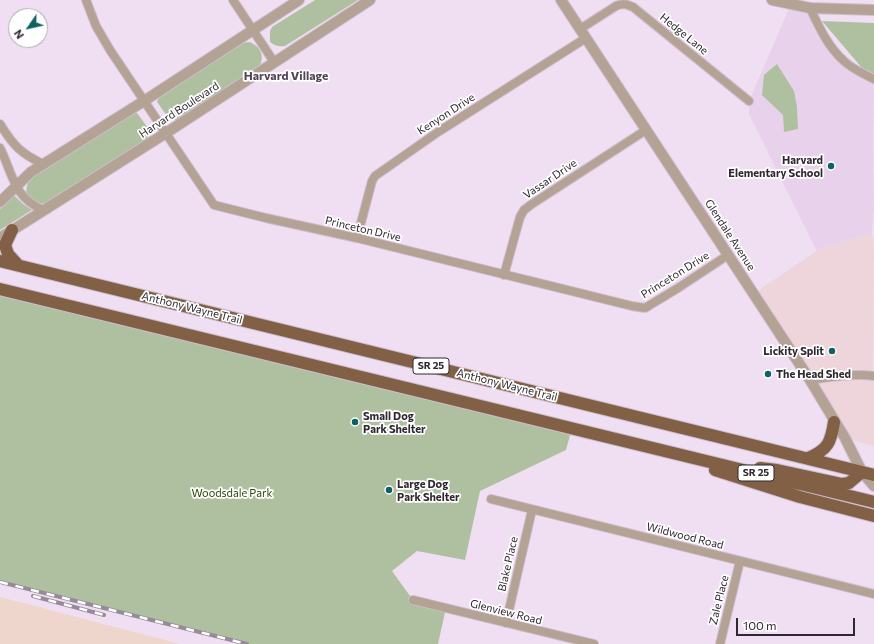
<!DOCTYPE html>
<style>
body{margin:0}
#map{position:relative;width:874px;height:644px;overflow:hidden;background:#f0dff3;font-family:Commissioner,sans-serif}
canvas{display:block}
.north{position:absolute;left:8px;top:8px;width:40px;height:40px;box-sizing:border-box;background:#fff;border:1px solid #aca9ac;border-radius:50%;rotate:236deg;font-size:11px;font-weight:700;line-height:16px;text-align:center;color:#2f2830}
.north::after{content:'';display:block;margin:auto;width:14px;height:18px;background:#106262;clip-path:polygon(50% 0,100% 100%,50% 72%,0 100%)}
.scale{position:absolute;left:736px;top:618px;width:119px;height:18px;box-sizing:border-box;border:2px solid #2f2830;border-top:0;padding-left:5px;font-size:12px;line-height:14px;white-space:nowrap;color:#2f2830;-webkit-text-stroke:3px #fff;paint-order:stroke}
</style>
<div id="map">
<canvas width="874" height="644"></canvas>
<div class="north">N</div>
<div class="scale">100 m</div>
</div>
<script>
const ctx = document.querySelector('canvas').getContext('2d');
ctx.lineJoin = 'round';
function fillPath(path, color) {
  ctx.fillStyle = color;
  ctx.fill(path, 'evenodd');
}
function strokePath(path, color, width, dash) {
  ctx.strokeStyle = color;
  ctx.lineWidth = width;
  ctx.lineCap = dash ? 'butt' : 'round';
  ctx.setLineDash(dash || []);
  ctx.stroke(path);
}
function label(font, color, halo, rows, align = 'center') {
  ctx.font = font + ' Commissioner,sans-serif';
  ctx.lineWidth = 3.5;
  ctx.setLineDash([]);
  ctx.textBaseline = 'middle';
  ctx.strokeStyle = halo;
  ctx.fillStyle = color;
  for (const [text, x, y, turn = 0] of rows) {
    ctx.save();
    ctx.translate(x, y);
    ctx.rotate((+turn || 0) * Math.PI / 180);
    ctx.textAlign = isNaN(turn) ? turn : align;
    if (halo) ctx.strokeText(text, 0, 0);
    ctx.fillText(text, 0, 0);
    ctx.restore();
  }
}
const commercial = new Path2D(`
 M872,233L874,246L873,375L874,376V446L845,438L753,294L821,248Z`);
const industrial = new Path2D(`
 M0,597L31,605L180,644H0Z`);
const built = new Path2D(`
 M791,4L810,8L844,61L874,79L873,156L874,205L872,233L821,248L817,252L749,114V101Z`);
const green = new Path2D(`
 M315,0H358L285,46C279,47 275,46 270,42V31L272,27Z
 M822,21L874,23V74L862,68Z
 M249,42C261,46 266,57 258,69L178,120H170L157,102L159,97L241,43Z
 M777,64L794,91L797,107L798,129L784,132L783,115L762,95L764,75Z
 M131,113H137L151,132L146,142L47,204C29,204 19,191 33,176Z
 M14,195L23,204L32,210L0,230V209Z
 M0,289L572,428L566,450L480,491L465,560L417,551L392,571L413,600L446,608L438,644H247L0,582Z`);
const minor = new Path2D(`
 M86,0L96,26L110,50L214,205L266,218L357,238L632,306L645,308L678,288L728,255
 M233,0L274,62
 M810,8C819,27 828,47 844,61C852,69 864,74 874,79
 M580,29L616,6C623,3 626,4 633,7L749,101
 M0,124C13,145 20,153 43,164
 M0,148C13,174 13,197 43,210
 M357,238L372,181L375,176L438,132L586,38
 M504,275L520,217L524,210L532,204L646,130
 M810,380C829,377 855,373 874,376
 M491,499L874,594
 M413,600L594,644
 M506,623L532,510
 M720,644L740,561`);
const tertiary = new Path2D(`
 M561,0L810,380L845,438L862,472L874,486
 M772,0L810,8L874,10
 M0,202L31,172L144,101L299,0
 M0,238L166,133L370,0`);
const trunk = new Path2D(`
 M12,230L5,245L8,254L18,265
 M0,261L874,475
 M0,289L874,502
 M808,458C828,450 831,442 834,422
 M760,468L777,470L842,484L849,483L862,472
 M715,470L800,497L874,516`);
const rail = new Path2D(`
 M0,582L247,644
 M33,596L104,615`);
const markers = [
 [831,166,4,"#106262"],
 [832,351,4,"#106262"],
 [768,374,4,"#106262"],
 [355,422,4,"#106262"],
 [389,490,4,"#106262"]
];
const shields = [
 [431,366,36],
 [756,473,36]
];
const shieldNames = [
 ["SR 25",431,366],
 ["SR 25",756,473]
];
const streetNames = [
 ["Hedge Lane",684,34,39],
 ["Harvard Boulevard",179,110,-33],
 ["Kenyon Drive",446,114,-33],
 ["Vassar Drive",550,179,-34],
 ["Princeton Drive",363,229,13],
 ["Glendale Avenue",730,235,57],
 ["Princeton Drive",675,275,-32],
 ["Anthony Wayne Trail",192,308,14],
 ["Anthony Wayne Trail",507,385,14],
 ["Wildwood Road",685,536,14],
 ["Blake Place",508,564,-77],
 ["Zale Place",719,600,-76],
 ["Glenview Road",506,612,14]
];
const poiNames = [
 ["Harvard",823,160,"right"],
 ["Elementary School",823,173,"right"],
 ["Lickity Split",824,351,"right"],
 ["The Head Shed",776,374],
 ["Small Dog",363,416],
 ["Park Shelter",363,429],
 ["Large Dog",397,484],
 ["Park Shelter",397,497]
];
const parkNames = [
 ["Woodsdale Park",232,493]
];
const neighbourhoodNames = [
 ["Harvard Village",286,76]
];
fillPath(commercial, '#eed4db');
fillPath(industrial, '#eed6cd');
fillPath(built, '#e8d2eb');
fillPath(green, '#afc0a1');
strokePath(minor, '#cdbed0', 10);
strokePath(tertiary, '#cdbed0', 12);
strokePath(trunk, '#cdbed0', 14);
strokePath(minor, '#b4a295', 8);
strokePath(tertiary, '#b4a295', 10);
strokePath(trunk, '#816045', 12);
strokePath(rail, '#978a99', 4);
strokePath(rail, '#fff', 2.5, [8]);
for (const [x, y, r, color] of markers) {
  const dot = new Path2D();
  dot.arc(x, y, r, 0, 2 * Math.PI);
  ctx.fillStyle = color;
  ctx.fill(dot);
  strokePath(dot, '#fff', 1.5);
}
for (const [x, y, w] of shields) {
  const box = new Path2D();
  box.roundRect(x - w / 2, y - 8, w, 16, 3);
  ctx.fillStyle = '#fff';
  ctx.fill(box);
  strokePath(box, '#2f2830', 1);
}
label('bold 10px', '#2f2830', null, shieldNames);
label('11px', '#2f2830', '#fff', streetNames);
label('bold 11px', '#2f2830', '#fff', poiNames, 'left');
label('11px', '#2b4606', '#fff', parkNames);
label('bold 12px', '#514353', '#fff', neighbourhoodNames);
</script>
